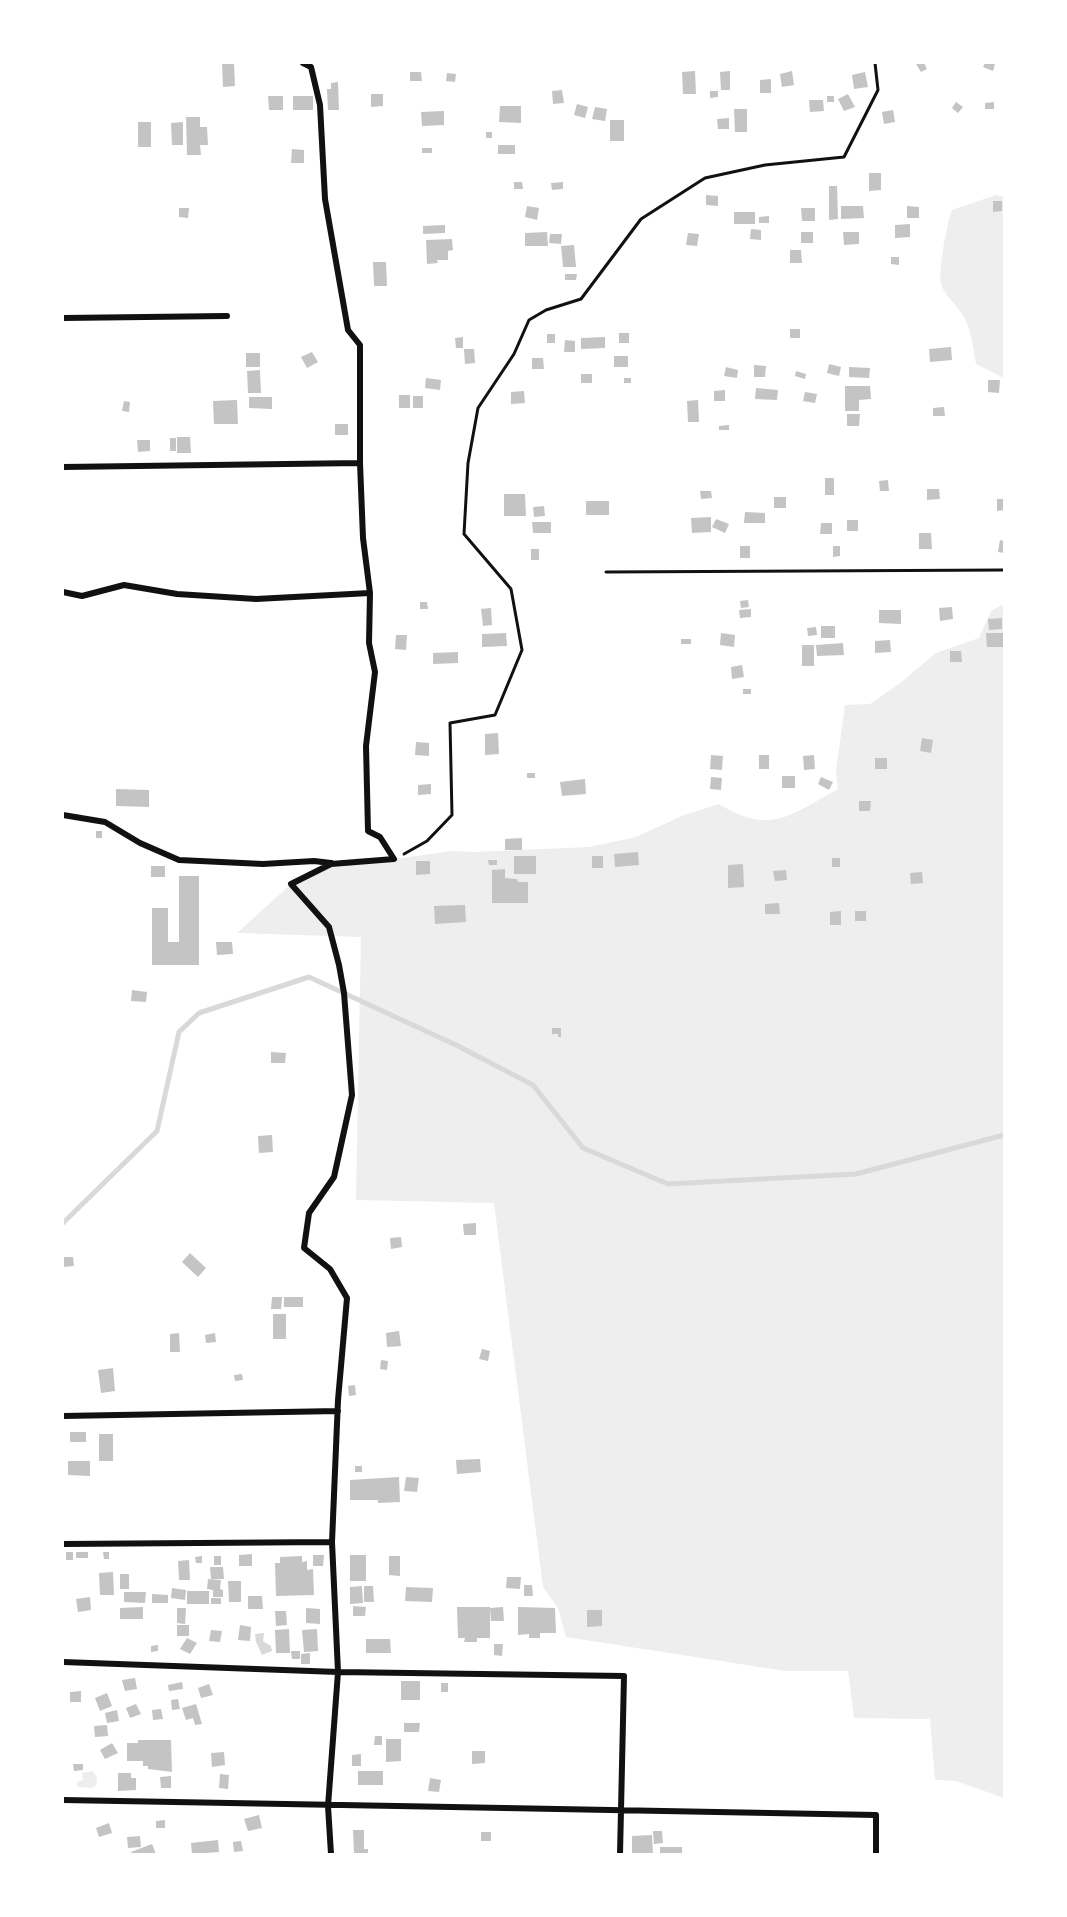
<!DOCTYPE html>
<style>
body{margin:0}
#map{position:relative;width:1067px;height:1917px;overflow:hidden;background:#fff;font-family:"Asap Condensed",sans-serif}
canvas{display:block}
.frame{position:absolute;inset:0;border:64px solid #fff;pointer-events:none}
</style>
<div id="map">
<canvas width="1067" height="1917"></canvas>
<div class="frame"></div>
</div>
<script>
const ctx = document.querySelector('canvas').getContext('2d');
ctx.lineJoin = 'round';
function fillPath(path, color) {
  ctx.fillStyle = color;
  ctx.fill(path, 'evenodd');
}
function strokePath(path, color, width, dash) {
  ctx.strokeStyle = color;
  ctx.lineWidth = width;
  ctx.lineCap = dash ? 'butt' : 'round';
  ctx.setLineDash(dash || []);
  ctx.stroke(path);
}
const green = new Path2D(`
 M996,195L1004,197V378L976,364C973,349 972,333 965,319C958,305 946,298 941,284C938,272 947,222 952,210Z
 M1004,604V1798L956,1781L935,1780L930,1719L854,1718L848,1671H785L566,1637L558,1608L543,1587L494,1203L356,1200L361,937L237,933L291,884L331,864L394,859L453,851L475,852L589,847L636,837L684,815L719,804C771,836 790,815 838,789L836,771L845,705L870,704L899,684L936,653L979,638L991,611Z
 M92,1771L97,1777L96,1786L91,1788L77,1787V1782L83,1780L82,1773Z`);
const water = new Path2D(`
 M264,1633L263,1641L271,1646L272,1651L262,1655L256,1642L255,1634Z`);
const stream = new Path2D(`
 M63,1223L157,1131L179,1032L199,1013L309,977L456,1045L533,1085L583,1148L668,1184L856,1174L1004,1135`);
const building = new Path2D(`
 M222,63H234L235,86L223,87Z
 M918,63H924L927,69L921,72L916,64Z
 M985,63L995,64L993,71L983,67Z
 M695,71L696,94H683L682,72Z
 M730,71V90H721L720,72Z
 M792,71L794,85L782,87L780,74Z
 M410,72H421L422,81H410Z
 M865,72L868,87L854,89L852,75Z
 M447,73L456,74L455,82L446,81Z
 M771,79V93H760V80Z
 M338,82L339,110H328L327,89H331V83Z
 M562,90L564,103L553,104L552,91Z
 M710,91H718V97L710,98Z
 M371,94H383V106L371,107Z
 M848,94L855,107L844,111L838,99Z
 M268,96H283V110H269Z
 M293,96H313V110H293Z
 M827,96H834V102H827Z
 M809,100H823L824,111L810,112Z
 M956,102L963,107L958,113L952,108Z
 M994,102V109H985V103Z
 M577,104L588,107L585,118L574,115Z
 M500,106H521V123L499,122Z
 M595,107L607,109L605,121L592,119Z
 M734,109H747V132H735Z
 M893,110L895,122L884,124L882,112Z
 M444,111V125L422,126L421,112Z
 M186,117H200V127H207L208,145H200L201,155H187Z
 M729,118V129H718L717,119Z
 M610,120H624V141H610Z
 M138,122H151V147H138Z
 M183,122V145H172L171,123Z
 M486,132H492V138H486Z
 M498,145H515V154H498Z
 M422,148H432V153H422Z
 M292,149L304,150V163H291Z
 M869,173H881V190L869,191Z
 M514,182H522L523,189H514Z
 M563,182V189L552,190L551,183Z
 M829,186H837L838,219L829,220Z
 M706,195L718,196V206L706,205Z
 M993,201H1002V211L993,212Z
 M527,206L539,208L537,220L525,217Z
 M841,206H863L864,218L841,219Z
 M907,206L919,207V218H907Z
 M179,208H189L188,218L179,217Z
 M801,208H815V221H802Z
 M734,212H755V224H734Z
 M769,216V223H759V217Z
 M910,224V237L895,238V225Z
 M445,225V233L423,234V226Z
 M751,229L761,230V240L750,239Z
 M547,232L548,246H525V233Z
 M801,232H813V243H801Z
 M843,232H859V244L844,245Z
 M688,233L699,234L697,246L686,245Z
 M550,234H562L561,244L549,243Z
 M452,239L453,250L448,251V260H437L438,263L427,264L426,240Z
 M574,245L576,267H563L561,246Z
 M790,250H801L802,263H790Z
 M891,257H899V265L891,264Z
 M373,262H386L387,286H374Z
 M565,274H577L576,280H565Z
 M790,329H800V338H790Z
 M619,333H629V343H619Z
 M547,334H555V343H547Z
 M463,337V348H456L455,338Z
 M605,337V348L581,349V338Z
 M565,340L575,341V352H564Z
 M951,347L952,360L930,362L929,349Z
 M464,349H474L475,363L465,364Z
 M312,352L318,362L307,368L301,357Z
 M246,353H260V367H246Z
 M614,356H628V367H614Z
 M532,358H543L544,369H532Z
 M829,364L841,367L839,376L827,373Z
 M754,365L766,366L765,377H754Z
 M726,367L738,370L737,378L724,376Z
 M849,367L870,368L869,378L849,377Z
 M260,370L261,393H248L247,371Z
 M796,371L806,374L805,379L795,376Z
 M581,374H592V383H581Z
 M426,378L441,380L440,390L425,388Z
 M624,378H631V383H624Z
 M988,380H1000L999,393L988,392Z
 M845,386H870L871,399L859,400V411H845Z
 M756,388L778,390L777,400L755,399Z
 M725,390V401H714V391Z
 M524,391L525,403L511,404V392Z
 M805,392L817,394L815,403L803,401Z
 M399,395H410V408H399Z
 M413,396H423V408H413Z
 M249,397H272V409L249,408Z
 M237,400L238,424H214L213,401Z
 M698,400L699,422H688L687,401Z
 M124,401L130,402L129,412L122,411Z
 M944,407L945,416H933V408Z
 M847,414H860L859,426H847Z
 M335,424H348V435H335Z
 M729,425V430H719V426Z
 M177,437H190L191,453H177Z
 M170,438H176V451H170Z
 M137,440H150V451L138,452Z
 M825,478H834V495H825Z
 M888,480L889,491H880L879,481Z
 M927,489H939L940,499L927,500Z
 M700,491H711L712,498L701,499Z
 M504,494H525L526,516H504Z
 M774,497H786V508H774Z
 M997,499H1004V510L997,511Z
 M586,501H609V515H586Z
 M544,506L545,516L534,517L533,507Z
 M745,512L765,513V523H744Z
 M711,517V532L692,533L691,518Z
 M716,519L729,524L725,533L712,527Z
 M847,520H858V531H847Z
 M532,522H551V533H533Z
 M821,523H832V534H820Z
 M919,533H931L932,549H919Z
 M1000,540L1004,541V553L998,552Z
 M740,546H750V558H740Z
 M833,546H840V556L833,557Z
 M531,549H539V560H531Z
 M748,600L749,607L741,608L740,601Z
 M420,602H427L428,609H420Z
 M952,607L953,619L940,621L939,608Z
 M491,608L492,625L483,626L481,609Z
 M751,609V617L740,618L739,610Z
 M879,610H901V624L879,623Z
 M1002,618V629L989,630L988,619Z
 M821,626H835V638H821Z
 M816,627L817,635L808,636L807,628Z
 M506,633L507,646L482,647V634Z
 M721,633L735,635L734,647L720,645Z
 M986,633H1004V647H987Z
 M396,635H407L406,650L395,649Z
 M681,639H691V644H681Z
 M890,640L891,652L875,653V641Z
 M843,643L844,655L817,656L816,645Z
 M802,645H814V666H802Z
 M950,651H961L962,662H950Z
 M458,652V663L433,664V653Z
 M742,665L744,677L732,679L731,667Z
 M743,689H751V694H743Z
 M498,733L499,754L485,755V734Z
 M922,738L933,740L931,753L920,751Z
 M416,742L429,743V756L415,755Z
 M711,755L723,756L722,770L710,769Z
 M759,755H769V769H759Z
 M814,755L815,769L804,770L803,756Z
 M875,758H887V769H875Z
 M527,773H535V778H527Z
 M782,776H795V788H782Z
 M711,777L722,778L721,790L710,789Z
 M821,777L833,782L829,790L818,784Z
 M585,779L586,794L562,796L560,782Z
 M431,784V794L418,795V785Z
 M116,789L149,790V807L116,806Z
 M859,801H871L870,811H859Z
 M96,831H102V838H96Z
 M522,838V850H505V839Z
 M638,852L639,865L615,867L614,854Z
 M514,856H536V874H514Z
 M592,856H603V868H592Z
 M832,858H840V867H832Z
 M488,860H497V865H489Z
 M416,861H430V874L416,875Z
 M743,864L744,887L728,888V865Z
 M151,866H165V877H151Z
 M505,869V878L517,879L518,882H528V903H492V870Z
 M786,870L787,880L775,881L773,871Z
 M922,872L923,883L911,884L910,873Z
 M179,876H199V965H152V908H168V942H179Z
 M779,903L780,914H765V904Z
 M465,905L466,922L435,924L434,906Z
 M841,911V925H830V912Z
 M855,911H866V921H855Z
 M216,942H232L233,954L217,955Z
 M132,990L147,992L146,1002L131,1001Z
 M552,1028H561V1037H558V1034H552Z
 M271,1052L286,1053L285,1063H271Z
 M272,1135L273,1152L259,1153L258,1136Z
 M476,1223V1235H464L463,1224Z
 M401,1237L402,1247L391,1249L390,1238Z
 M190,1253L206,1268L198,1277L182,1262Z
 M63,1257H73L74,1266L63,1267Z
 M272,1297H282L281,1309H271Z
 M284,1297H303V1307H284Z
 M273,1314H286V1339H273Z
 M399,1331L401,1346L387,1347L386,1333Z
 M179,1333L180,1352H170V1334Z
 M215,1333L216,1342L206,1343L205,1335Z
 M482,1349L490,1351L488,1361L479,1359Z
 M381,1360L388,1361L387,1370L380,1369Z
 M113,1368L115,1391L101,1393L98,1370Z
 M242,1374L243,1380L235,1381L234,1375Z
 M355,1385L356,1395L349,1396L348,1386Z
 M70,1432H86V1442H70Z
 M99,1434H113V1461H99Z
 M480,1459L481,1472L457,1474L456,1460Z
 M68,1461H90V1476L68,1475Z
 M355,1466H362V1472H355Z
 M399,1477L400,1502L378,1503V1500H350V1480Z
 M406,1477L419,1478L417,1492L404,1491Z
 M66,1552H73V1560H66Z
 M76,1552H88V1558H76Z
 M103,1552H109V1559H104Z
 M252,1554V1566H239V1555Z
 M313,1555H324L323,1566H313Z
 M350,1555H366V1581H350Z
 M202,1556V1563H196L195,1557Z
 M214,1556H221V1565H214Z
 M302,1556V1562L307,1561V1570L313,1569L314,1595L276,1596L275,1563H280V1557Z
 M389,1556H400V1576L389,1575Z
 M189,1560L190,1580H179L178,1561Z
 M210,1567H223L224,1579H211Z
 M113,1572L114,1595H100L99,1573Z
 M120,1574H129V1589H120Z
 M507,1577H521L520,1589L506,1588Z
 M208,1579L221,1580L220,1589L223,1590V1597H213V1590L207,1589Z
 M228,1581H241V1602H229Z
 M524,1585H532L533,1596H524Z
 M362,1586L363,1603L350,1604V1587Z
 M364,1586H373L374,1602H364Z
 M406,1587L433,1588L432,1602L405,1601Z
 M172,1588L186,1590L185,1600L171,1598Z
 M187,1591H209V1604H187Z
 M124,1592H146L145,1603L124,1602Z
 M152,1594L168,1595V1603H152Z
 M248,1596H262L263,1609H248Z
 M90,1597L91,1610L78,1612L76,1599Z
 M211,1598H221V1604H211Z
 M353,1606L366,1607L365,1616H353Z
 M143,1607V1619H120V1608Z
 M457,1607H490V1638H477V1642H464L465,1638H458Z
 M503,1607L504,1621H491L490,1608Z
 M518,1607L555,1608L556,1633H540V1638H529V1634L518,1635Z
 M177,1608H186L185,1624L177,1623Z
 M306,1608L320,1609V1624L306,1623Z
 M587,1610H602V1626L587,1627Z
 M275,1611H286L287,1625L276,1626Z
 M177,1625H189V1636H177Z
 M240,1625L251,1627L250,1641L238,1640Z
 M289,1629L290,1653H276L275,1630Z
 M317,1629L318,1651L304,1652L302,1630Z
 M211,1630L222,1631L220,1642L209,1641Z
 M187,1638L197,1643L190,1654L180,1649Z
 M366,1639H390L391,1653H366Z
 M494,1644H503L502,1656L494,1655Z
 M158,1645V1651L151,1652V1646Z
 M291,1651H300V1659H292Z
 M310,1653V1664H301V1654Z
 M135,1678L137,1689L125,1691L122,1680Z
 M401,1681H420V1700H401Z
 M182,1682L183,1689L169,1691L168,1685Z
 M441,1683H448V1692H441Z
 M209,1684L213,1695L201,1698L198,1688Z
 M81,1691V1702H70V1692Z
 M107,1693L112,1706L100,1711L95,1698Z
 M178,1699L180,1709L172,1710L171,1700Z
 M136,1704L141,1714L130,1718L126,1708Z
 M196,1704L202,1724L195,1725L193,1718L186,1720L182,1708Z
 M161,1709L163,1719L153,1720L152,1710Z
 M117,1710L119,1721L107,1723L105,1713Z
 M404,1723H420L419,1732H404Z
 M107,1725L108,1736L95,1737L94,1726Z
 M375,1736H382V1745H374Z
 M386,1739H401V1761L386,1762Z
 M138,1740H171L172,1772L148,1769V1766H143V1761H127V1743H138Z
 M112,1743L118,1753L105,1759L100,1750Z
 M472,1751H485V1763L472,1764Z
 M224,1752L225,1765L212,1767L211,1753Z
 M361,1754V1766H352V1755Z
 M73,1764H83V1770L74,1771Z
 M358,1771H383V1785H358Z
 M118,1773H131V1778H136V1790L118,1791Z
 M220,1774L229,1775L228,1789L219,1788Z
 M171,1776V1788H161L160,1777Z
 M430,1778L441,1780L439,1792L428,1791Z
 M259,1815L262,1828L248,1831L244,1819Z
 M165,1820V1828H156V1821Z
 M109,1823L112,1833L99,1837L96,1828Z
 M353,1830H364V1849H368V1854H354Z
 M653,1831H662L663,1843L654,1844Z
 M481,1832H491V1841H481Z
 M652,1835L653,1854H632V1836Z
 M140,1836L141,1847L128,1848L127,1837Z
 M218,1840L219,1852L192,1854L191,1843Z
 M241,1841L243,1851L234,1852L233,1842Z
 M152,1844L156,1854H132L131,1852Z
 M660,1847H682V1854H660Z`);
const path = new Path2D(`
 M606,572L1004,570
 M404,854L427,841L452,815L450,723L495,715L522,650L511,589L464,534L468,463L478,408L514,354L529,320L546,310L581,299L641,219L705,178L765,165L844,157L878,90L875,63`);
const minor = new Path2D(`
 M303,63L311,67L320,105L325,199L348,330L360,345V463L363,538L370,593L369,643L375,672L366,746L368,831L380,837L394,859L331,864L291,884L329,927L339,965L344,993L352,1095L334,1177L309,1213L304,1248L330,1269L347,1298L338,1400L332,1542L338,1672L328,1806L331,1854
 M63,318L227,316
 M63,467L360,463
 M63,592L82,596L124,585L177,594L256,599L370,593
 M63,815L105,822L140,843L179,860L263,864L314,861L331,863
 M63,1416L338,1411
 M63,1544L332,1542
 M63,1662L338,1672L624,1676L620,1854
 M63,1800C334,1806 605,1808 876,1815V1854`);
fillPath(green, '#eee');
fillPath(water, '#d9d9d9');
strokePath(stream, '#d9d9d9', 5);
fillPath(building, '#c4c4c4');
strokePath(path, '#111', 3);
strokePath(minor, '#111', 6);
</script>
